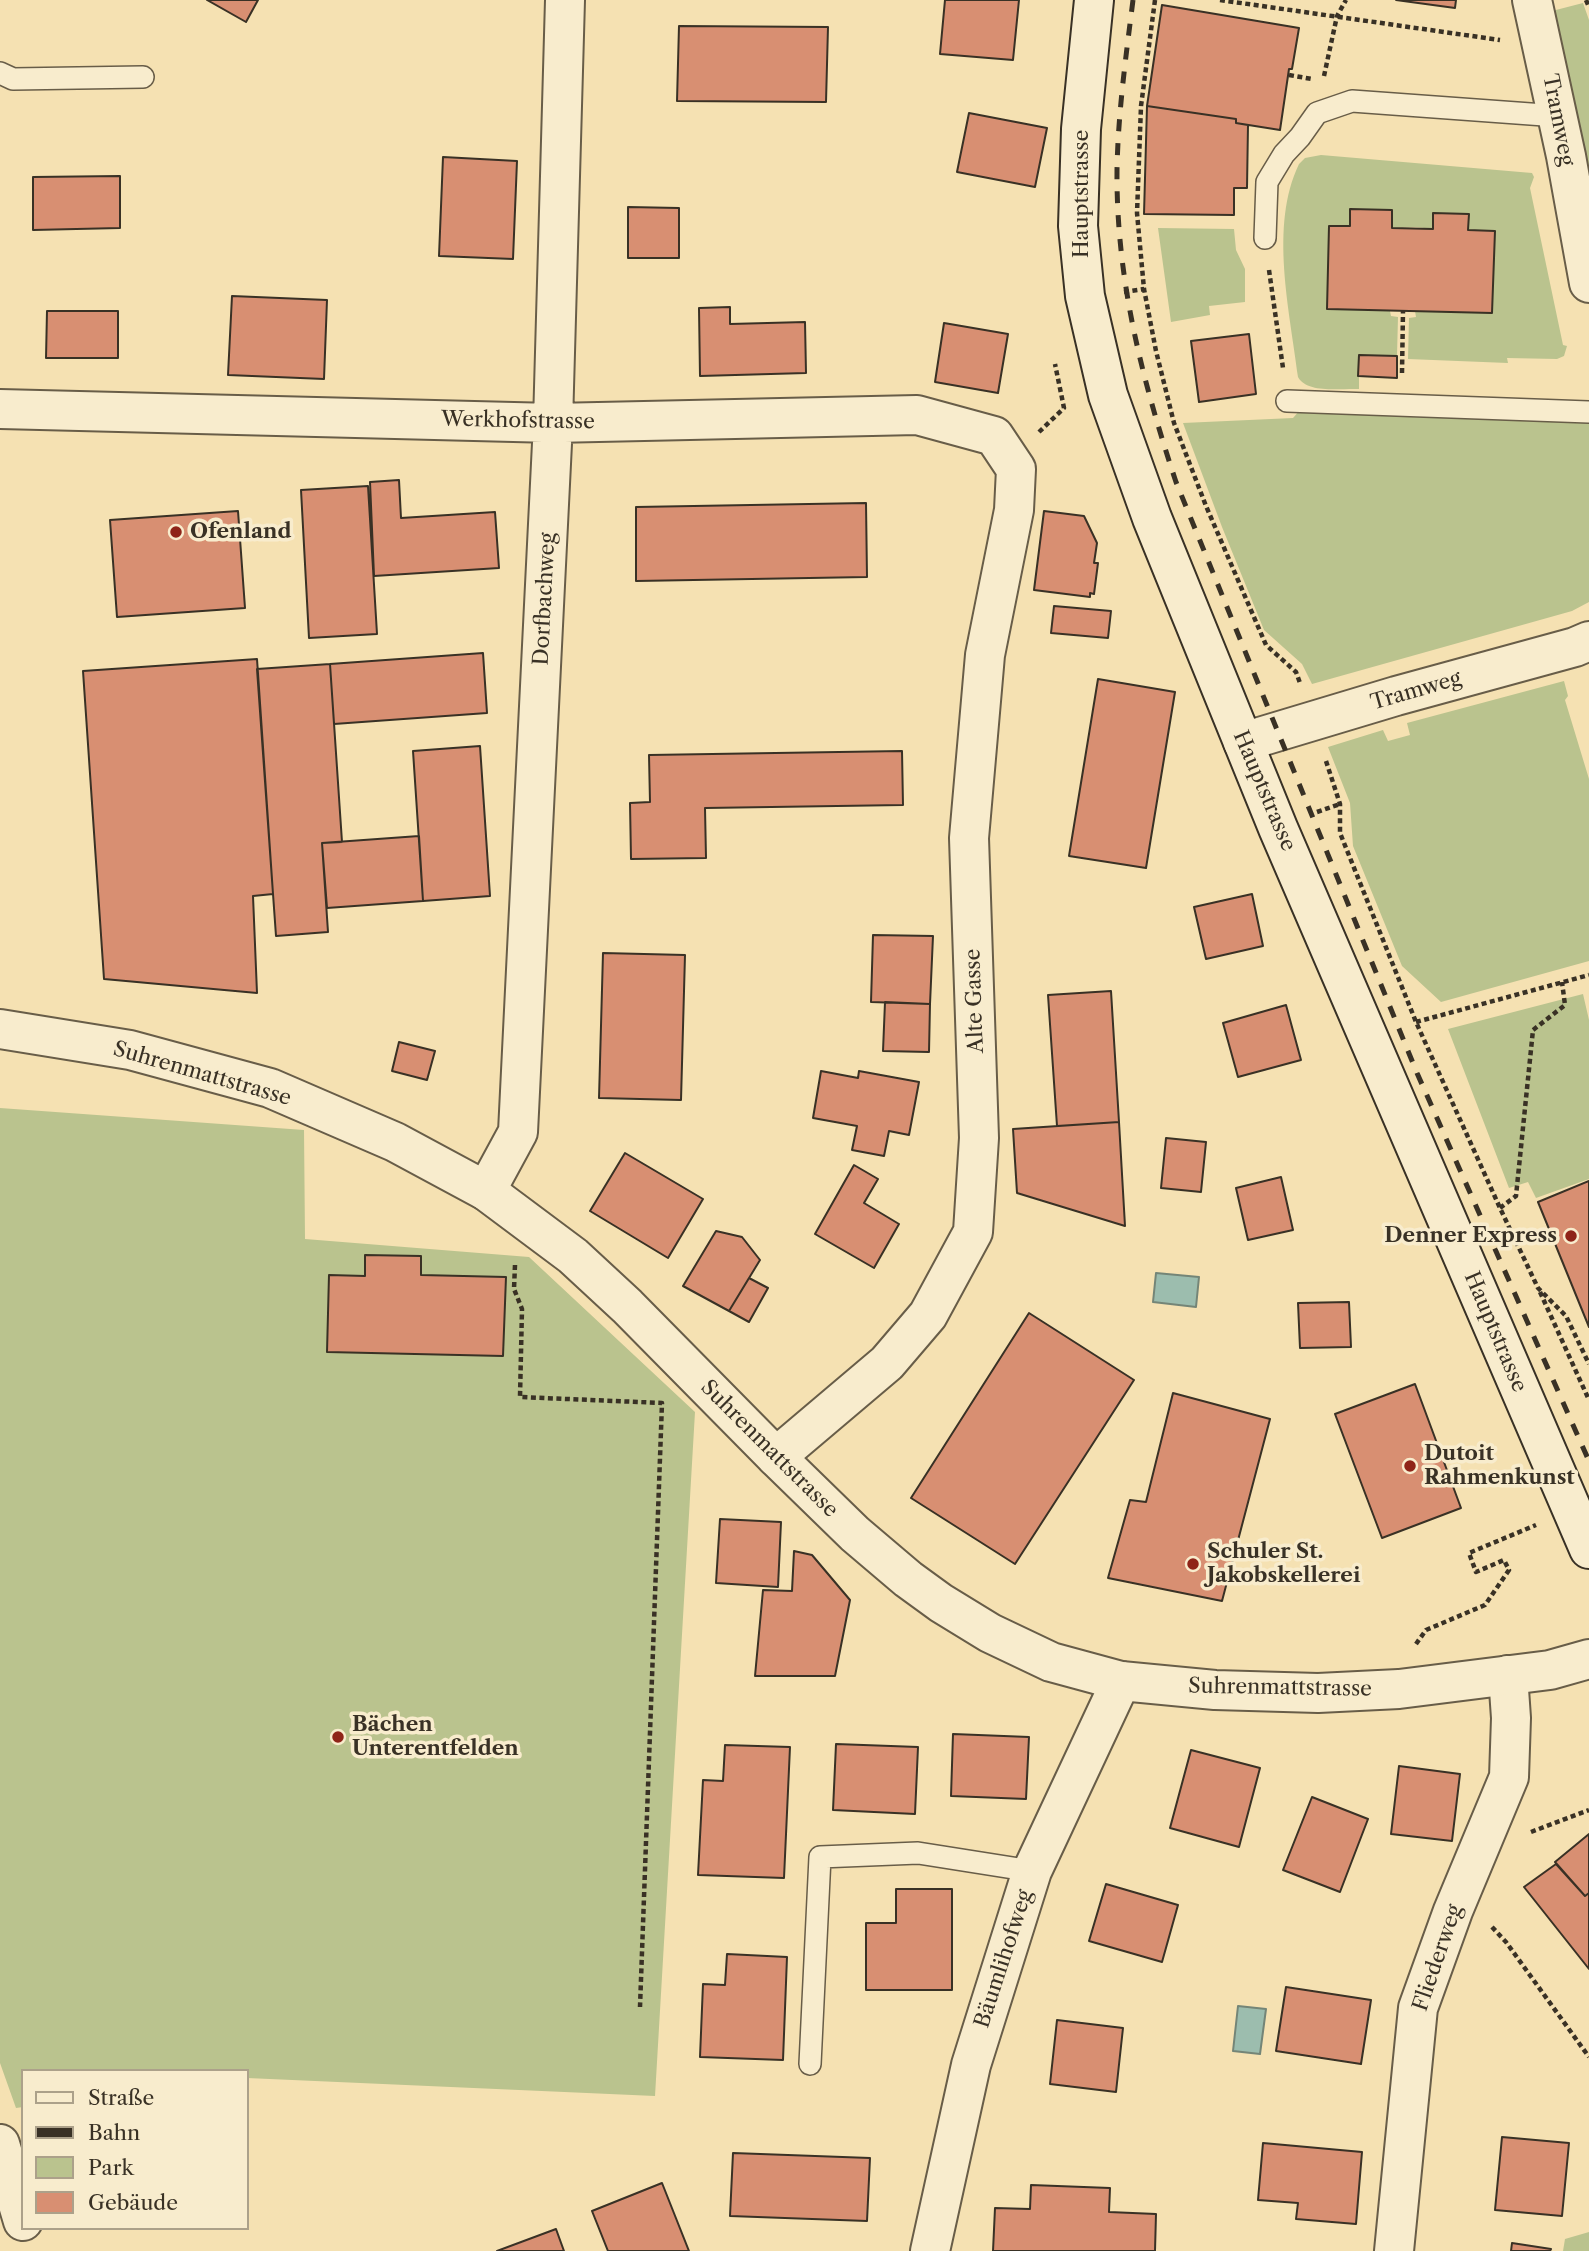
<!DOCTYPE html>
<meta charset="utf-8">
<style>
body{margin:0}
#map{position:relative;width:1589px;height:2251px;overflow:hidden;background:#f5e1b2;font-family:"Libre Caslon Text",serif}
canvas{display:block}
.legend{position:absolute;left:21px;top:2069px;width:228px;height:161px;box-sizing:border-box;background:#f8eccd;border:2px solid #aca18a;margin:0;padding:9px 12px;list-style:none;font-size:21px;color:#393125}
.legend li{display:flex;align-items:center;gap:14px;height:35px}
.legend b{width:35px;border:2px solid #aca18a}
</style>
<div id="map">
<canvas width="1589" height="2251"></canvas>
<ul class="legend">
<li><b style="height:9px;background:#f8eccd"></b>Straße</li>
<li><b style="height:9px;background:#393125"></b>Bahn</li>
<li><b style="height:19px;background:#bac38e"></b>Park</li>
<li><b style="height:19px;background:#d88f72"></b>Gebäude</li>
</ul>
</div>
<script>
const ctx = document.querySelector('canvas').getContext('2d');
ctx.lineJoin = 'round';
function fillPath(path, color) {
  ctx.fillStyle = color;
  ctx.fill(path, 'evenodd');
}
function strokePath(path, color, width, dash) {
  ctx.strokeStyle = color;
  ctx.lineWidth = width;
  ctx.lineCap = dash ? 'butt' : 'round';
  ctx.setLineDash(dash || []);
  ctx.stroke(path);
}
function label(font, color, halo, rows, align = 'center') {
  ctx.font = font + ' "Libre Caslon Text",serif';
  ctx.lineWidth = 7;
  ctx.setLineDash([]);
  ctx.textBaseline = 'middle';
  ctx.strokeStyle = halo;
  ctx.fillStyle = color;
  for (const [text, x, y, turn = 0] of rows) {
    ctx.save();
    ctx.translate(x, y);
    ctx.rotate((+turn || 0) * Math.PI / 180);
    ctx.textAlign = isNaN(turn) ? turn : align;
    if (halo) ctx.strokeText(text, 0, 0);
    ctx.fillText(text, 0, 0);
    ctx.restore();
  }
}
const green = new Path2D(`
 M1583,3L1589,20V208L1552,11Z
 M1321,155L1532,173L1534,177L1530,188L1563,345L1567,346L1564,356L1557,359L1507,358L1508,363L1408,359L1409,318L1416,317L1415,311L1492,312L1495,231L1468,230V214L1433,213V229L1416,227L1392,228V210L1350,209V226H1329L1327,309L1390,311L1391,316L1398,317L1397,356L1359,355V389C1341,388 1307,394 1298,377C1290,311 1269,226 1299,164L1305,158Z
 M1158,228L1234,229L1236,250L1245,269V302L1209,306L1210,315L1171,322Z
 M1300,410L1589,417V602L1572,611L1312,684L1302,664L1264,630L1222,527L1183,423L1293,418Z
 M1564,681L1568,696L1565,700L1589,779V961L1441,1002L1402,966L1353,846L1350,803L1328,747L1383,730L1388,741L1410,735L1407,723Z
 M1583,994L1589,1020V1179L1536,1198L1528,1182L1509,1188L1448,1029Z
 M0,1108L304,1130L305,1239L529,1257L695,1412L655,2096L247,2078V2071H23V2107L16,2108L0,2063Z
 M1589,2232V2251H1563L1565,2239Z`);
const water = new Path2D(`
 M1156,1273L1199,1277L1196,1307L1153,1302Z
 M1238,2006L1266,2009L1260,2054L1233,2051Z`);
const building = new Path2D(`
 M207,0H258L246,22Z
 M945,0H1019L1013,60L940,54Z
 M1396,0H1456L1455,8Z
 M1162,5L1299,28L1292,69H1289L1280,130L1236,123V119L1147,106Z
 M679,26L828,27L826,102L677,101Z
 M1147,106L1236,119V123L1248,125L1247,188H1234V215L1144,214Z
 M969,113L1047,128L1035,187L957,172Z
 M443,157L517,161L513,259L439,256Z
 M120,176V228L33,230V177Z
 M628,207L679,208V258H628Z
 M1350,209L1392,210V228L1433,229V213L1469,214L1468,230L1495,231L1492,313L1327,309L1329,226H1350Z
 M232,296L327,300L324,379L228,375Z
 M730,307V324L805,322L806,373L700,376L699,308Z
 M47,311H118V358H46Z
 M944,323L1008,334L998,393L935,382Z
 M1249,334L1256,394L1199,402L1191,341Z
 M1359,355L1397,356V378L1358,376Z
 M399,480L401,518L495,512L499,568L374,576L370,482Z
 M368,486L377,634L309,638L301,490Z
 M866,503L867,577L636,581V507Z
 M238,511L245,608L117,617L110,520Z
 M1044,511L1084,516L1097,543L1094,563H1098L1094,594L1090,593V597L1034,590Z
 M1054,606L1111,611L1108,638L1051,633Z
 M483,653L487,713L334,724L330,664Z
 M257,659L273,894L253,896L257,993L104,979L83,671Z
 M330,664L342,842L322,843L328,932L276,936L257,669Z
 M1098,679L1175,692L1146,868L1069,856Z
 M480,746L490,896L423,901L413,751Z
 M902,751L903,805L705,808L706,858L631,859L630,803L650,802L649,755Z
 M419,836L423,901L327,908L322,843Z
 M1252,894L1263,946L1206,959L1194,907Z
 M873,935L933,936L930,1004L871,1002Z
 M603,953L685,955L681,1100L599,1098Z
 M1111,991L1119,1122L1057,1126L1048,995Z
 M885,1002L930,1004L929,1052L883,1051Z
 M1286,1005L1301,1060L1238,1077L1223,1023Z
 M399,1042L435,1051L427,1080L392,1071Z
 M821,1071L858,1078L859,1071L919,1082L909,1135L889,1131L884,1156L852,1150L857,1126L813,1118Z
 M1119,1122L1125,1226L1017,1193L1013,1129Z
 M1166,1138L1206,1142L1201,1192L1161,1188Z
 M625,1153L703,1199L668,1258L590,1211Z
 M854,1165L878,1179L864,1203L899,1224L874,1268L815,1234Z
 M1281,1177L1293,1230L1248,1240L1236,1188Z
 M1589,1181V1327L1538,1202Z
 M716,1231L742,1237L760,1260L729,1311L683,1286Z
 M365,1255L421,1256V1275L506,1277L503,1356L327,1352L329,1275L365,1276Z
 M749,1278L768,1288L749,1322L729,1311Z
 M1349,1302L1351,1347L1300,1348L1298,1303Z
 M1029,1313L1134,1380L1015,1564L911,1498Z
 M1415,1384L1461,1508L1382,1538L1335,1414Z
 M1173,1393L1270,1419L1222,1601L1108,1578L1130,1500L1146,1502Z
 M720,1519L781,1522L778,1587L716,1583Z
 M794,1551L812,1555L850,1600L835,1676H755L763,1590L792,1591Z
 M953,1734L1029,1737L1026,1799L951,1796Z
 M836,1744L918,1747L915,1814L833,1810Z
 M725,1745L790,1747L784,1878L698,1875L703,1780L723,1781Z
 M1191,1750L1260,1768L1239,1847L1170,1828Z
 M1399,1766L1460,1774L1452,1841L1391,1834Z
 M1312,1797L1368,1819L1340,1892L1283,1870Z
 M1589,1834V1893L1585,1896L1555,1862Z
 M1556,1864L1585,1896L1589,1893V1969L1524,1887Z
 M1106,1884L1178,1905L1162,1962L1089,1941Z
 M896,1889H952V1990H866V1923H896Z
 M727,1954L787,1957L783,2060L700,2057L703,1984L725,1985Z
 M1286,1987L1371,2000L1361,2064L1276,2051Z
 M1057,2020L1123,2028L1116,2092L1050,2084Z
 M1502,2137L1569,2143L1562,2216L1495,2210Z
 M1263,2143L1362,2152L1356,2224L1296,2219L1298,2203L1258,2200Z
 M733,2153L870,2158L867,2221L730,2216Z
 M662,2183L689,2251H608L592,2211Z
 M1031,2185L1110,2188L1109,2212L1156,2214L1155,2251H993L995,2208L1030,2209Z
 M556,2229L564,2251H497Z
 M1512,2243L1551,2249L1550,2251H1511Z`);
const path = new Path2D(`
 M1155,0L1141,106L1137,213L1144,289L1156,351L1174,423L1206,506L1266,645L1296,672L1300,683
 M1220,0L1500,40
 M1586,0L1589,7
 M1289,75L1312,79
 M1324,76L1337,16L1346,0
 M1269,270L1283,368
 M1124,292L1144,289
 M1402,373L1403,311
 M1039,432L1064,408L1055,364
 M1326,761L1340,804V833L1416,1022L1500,1208L1538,1288L1566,1316L1589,1364
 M1317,812L1340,804
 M1416,1022L1589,975
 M1500,1208L1516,1196L1533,1030L1565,1005L1562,982
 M515,1265L514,1289L522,1309L520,1397L662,1403L640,2007
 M1540,1292L1589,1400
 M1416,1644L1426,1630L1485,1605L1509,1570L1504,1560L1476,1572L1469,1553L1536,1525
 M1531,1832L1589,1810
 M1492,1927L1506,1942L1589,2057`);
const service = new Path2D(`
 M0,73L13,79L143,77
 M1265,238L1267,182L1284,154L1300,137L1317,113L1352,101L1558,116
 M1287,401L1589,412
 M810,2064L820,1857L918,1853L1032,1871`);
const minor = new Path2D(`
 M1532,0L1566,156L1589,283
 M0,409L553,423L917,415L994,436L1016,469L1014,510L985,655L969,838L979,1138L973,1232L928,1315L887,1363L776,1457
 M1243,742L1396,696L1575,647L1589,641
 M486,1191L518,1132L553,423L565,0
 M0,2144L23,2221
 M930,2251L971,2065L1032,1871L1121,1681
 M1394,2251L1418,2008L1453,1911L1509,1777L1511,1718L1508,1675`);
const tertiary = new Path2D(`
 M0,1029L130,1050L270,1088L395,1142L486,1191L573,1256L627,1306L776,1457L855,1534L908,1579L941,1603L990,1633L1051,1662L1121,1681L1215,1690L1318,1693L1399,1689L1550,1670L1589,1659`);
const secondary = new Path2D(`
 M1094,0L1081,129L1078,226L1085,296L1108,395L1152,518L1278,828L1589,1549`);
const rail = new Path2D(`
 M1133,0C1126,56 1118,113 1117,170C1116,278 1142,380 1176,482L1417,1073L1589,1461`);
const markers = [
 [176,532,7,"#8f2418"],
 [1571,1236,7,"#8f2418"],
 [1410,1466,7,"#8f2418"],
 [1193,1564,7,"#8f2418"],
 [338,1737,7,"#8f2418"]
];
const streetNames = [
 ["Tramweg",1558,120,79],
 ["Hauptstrasse",1082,194,-90],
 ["Werkhofstrasse",518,421,1],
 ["Dorfbachweg",545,599,-87],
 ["Tramweg",1416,691,-16],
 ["Hauptstrasse",1264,791,67],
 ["Alte Gasse",975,1001,-92],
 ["Suhrenmattstrasse",202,1074,16],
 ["Hauptstrasse",1495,1332,67],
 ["Suhrenmattstrasse",769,1449,45],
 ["Suhrenmattstrasse",1280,1688,1],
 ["Fliederweg",1438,1958,-71],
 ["Bäumlihofweg",1004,1959,-72]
];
const poiNames = [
 ["Ofenland",190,532],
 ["Denner Express",1557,1236,"right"],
 ["Dutoit",1424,1454],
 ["Rahmenkunst",1424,1478],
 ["Schuler St.",1207,1552],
 ["Jakobskellerei",1207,1576],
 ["Bächen",352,1725],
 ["Unterentfelden",352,1749]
];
fillPath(green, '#bac38e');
fillPath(water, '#9cbdae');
strokePath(water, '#748577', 2);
fillPath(building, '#d88f72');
strokePath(building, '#393125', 2);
strokePath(service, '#685d48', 24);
strokePath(minor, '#685d48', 42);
strokePath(tertiary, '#685d48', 42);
strokePath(secondary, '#393125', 42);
strokePath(path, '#393125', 4.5, [5, 3.5]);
strokePath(service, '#f8eccd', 21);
strokePath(minor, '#f8eccd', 38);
strokePath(tertiary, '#f8eccd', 38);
strokePath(secondary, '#f8eccd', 38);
strokePath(rail, '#393125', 5, [12, 12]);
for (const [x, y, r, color] of markers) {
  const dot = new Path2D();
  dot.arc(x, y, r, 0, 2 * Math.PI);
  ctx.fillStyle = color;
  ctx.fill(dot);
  strokePath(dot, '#f8eccd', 2.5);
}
label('21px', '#393125', '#f8eccd', streetNames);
label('bold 21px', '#393125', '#f8eccd', poiNames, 'left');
</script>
